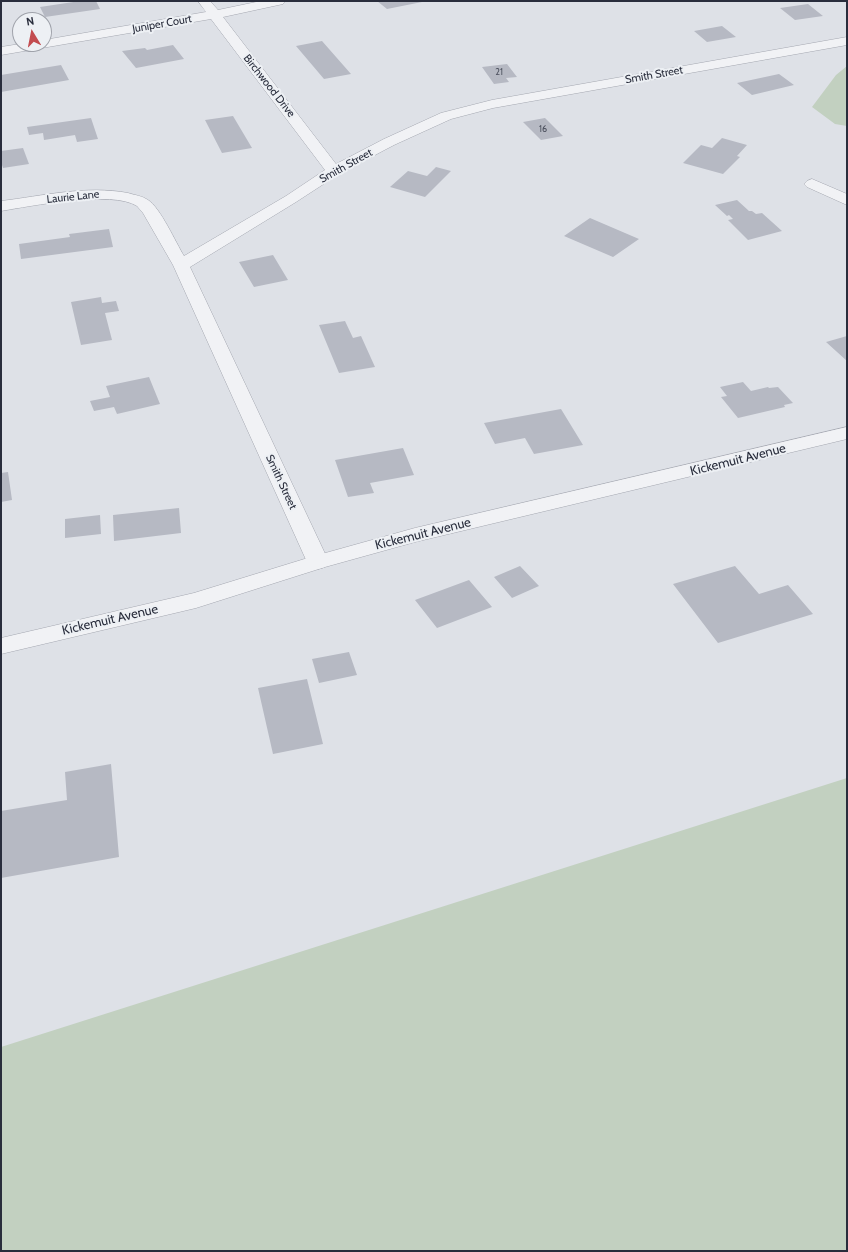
<!DOCTYPE html>
<style>
body{margin:0}
#map{position:relative;width:848px;height:1252px;overflow:hidden;background:#dee1e7;font-family:Cabin,sans-serif}
canvas{display:block}
.frame{position:absolute;inset:0;border:2px solid #292d3c;pointer-events:none}
.north{position:absolute;left:12px;top:12px;width:40px;height:40px;box-sizing:border-box;background:#edf0f4;border:1px solid #9fa2aa;border-radius:50%;rotate:350deg;font-size:11px;font-weight:700;line-height:16px;text-align:center;color:#292d3c}
.north::after{content:'';display:block;margin:auto;width:14px;height:18px;background:#c34c50;clip-path:polygon(50% 0,100% 100%,50% 72%,0 100%)}
</style>
<div id="map">
<canvas width="848" height="1252"></canvas>
<div class="frame"></div>
<div class="north">N</div>
</div>
<script>
const ctx = document.querySelector('canvas').getContext('2d');
ctx.lineJoin = 'round';
function fillPath(path, color) {
  ctx.fillStyle = color;
  ctx.fill(path, 'evenodd');
}
function strokePath(path, color, width, dash) {
  ctx.strokeStyle = color;
  ctx.lineWidth = width;
  ctx.lineCap = dash ? 'butt' : 'round';
  ctx.setLineDash(dash || []);
  ctx.stroke(path);
}
function label(font, color, halo, rows, align = 'center') {
  ctx.font = font + ' Cabin,sans-serif';
  ctx.lineWidth = 4;
  ctx.setLineDash([]);
  ctx.textBaseline = 'middle';
  ctx.strokeStyle = halo;
  ctx.fillStyle = color;
  for (const [text, x, y, turn = 0] of rows) {
    ctx.save();
    ctx.translate(x, y);
    ctx.rotate((+turn || 0) * Math.PI / 180);
    ctx.textAlign = isNaN(turn) ? turn : align;
    if (halo) ctx.strokeText(text, 0, 0);
    ctx.fillText(text, 0, 0);
    ctx.restore();
  }
}
const green = new Path2D(`
 M847,66V126L835,124L812,107L836,75Z
 M847,778V1251H1V1047Z`);
const building = new Path2D(`
 M80,1H96L100,9L45,17L40,7Z
 M377,1H422V2L387,9Z
 M808,4L823,16L795,20L780,8Z
 M722,26L736,37L707,42L694,31Z
 M322,41L351,74L324,79L296,46Z
 M173,45L184,59L136,68L122,51L145,48L147,50Z
 M507,64L517,77L506,78L509,82L494,84L482,67Z
 M61,65L69,80L1,92V75Z
 M779,74L794,85L752,95L737,83Z
 M233,116L252,148L222,153L205,120Z
 M91,118L98,139L77,142L75,135L44,140L43,133L29,135L27,127Z
 M545,118L563,136L541,140L523,122Z
 M722,138L747,145L737,156L740,157L723,174L683,163L701,145L712,148Z
 M23,148L29,164L3,168L1,162V151Z
 M436,167L451,171L425,197L390,187L408,171L427,176Z
 M737,200L749,211H752L756,214L762,213L782,231L748,240L728,220L733,219L729,215L727,216L715,205Z
 M590,218L639,239L613,257L564,236Z
 M109,229L113,247L21,259L19,244L70,237L69,234Z
 M273,255L288,280L254,287L239,262Z
 M101,297L102,303L116,301L119,311L105,313L112,340L81,345L71,302Z
 M345,321L353,338L361,336L375,367L339,373L319,325Z
 M847,336V361L826,342Z
 M149,377L160,404L117,414L114,407L94,411L90,401L110,397L106,386Z
 M743,382L751,391L768,387L769,388L778,387L793,403L784,405L785,407L738,418L721,397L727,396L720,387Z
 M561,409L583,445L534,454L525,438L495,444L484,423Z
 M403,448L414,475L370,483L374,493L348,497L335,460Z
 M8,472L12,500L1,502V473Z
 M179,508L181,533L114,541L113,515Z
 M100,515L101,534L65,538V519Z
 M520,566L539,586L512,598L494,577Z
 M735,566L759,594L788,585L813,614L718,643L673,584Z
 M469,580L492,607L437,628L415,600Z
 M349,652L357,675L319,683L312,659Z
 M307,679L323,744L273,754L258,688Z
 M111,764L119,857L1,878V811L67,800L65,772Z`);
const minor = new Path2D(`
 M198,1H210L218,10L261,1H285L283,4L223,17L336,164L384,139L441,113L492,100L847,37V45L493,108L451,119L394,145L339,174L296,202L190,267L329,562L325,567L318,569L311,567L307,562L173,265L143,213C141,211 139,208 137,206C112,190 31,206 1,211V201C43,196 86,185 128,193C134,195 143,196 148,200C160,207 176,243 184,256L286,196L325,170L211,19L1,55V47L20,44H44V40L206,12Z
 M812,179L847,194V205L807,187L804,184L807,181Z`);
const tertiary = new Path2D(`
 M847,427V439L415,542L325,567L196,608L1,654V638L194,593L311,557L415,528Z`);
const farNumbernames = [
 ["21",499,72],
 ["16",543,129]
];
const farStreetnames = [
 ["Juniper Court",162,24,-10],
 ["Smith Street",654,75,-10],
 ["Birchwood Drive",269,86,52],
 ["Smith Street",346,166,-29],
 ["Laurie Lane",73,197,-6],
 ["Smith Street",281,482,65]
];
const streetNames = [
 ["Kickemuit Avenue",738,460,-14],
 ["Kickemuit Avenue",423,534,-14],
 ["Kickemuit Avenue",110,620,-13]
];
fillPath(green, '#c2d0c0');
fillPath(building, '#b6b9c3');
strokePath(minor, '#a4a7b0', 1);
strokePath(tertiary, '#a4a7b0', 1);
fillPath(minor, '#f1f2f5');
fillPath(tertiary, '#f1f2f5');
label('9px', '#4c505e', null, farNumbernames);
label('11px', '#292d3c', '#edf0f4', farStreetnames);
label('13px', '#292d3c', '#edf0f4', streetNames);
</script>
